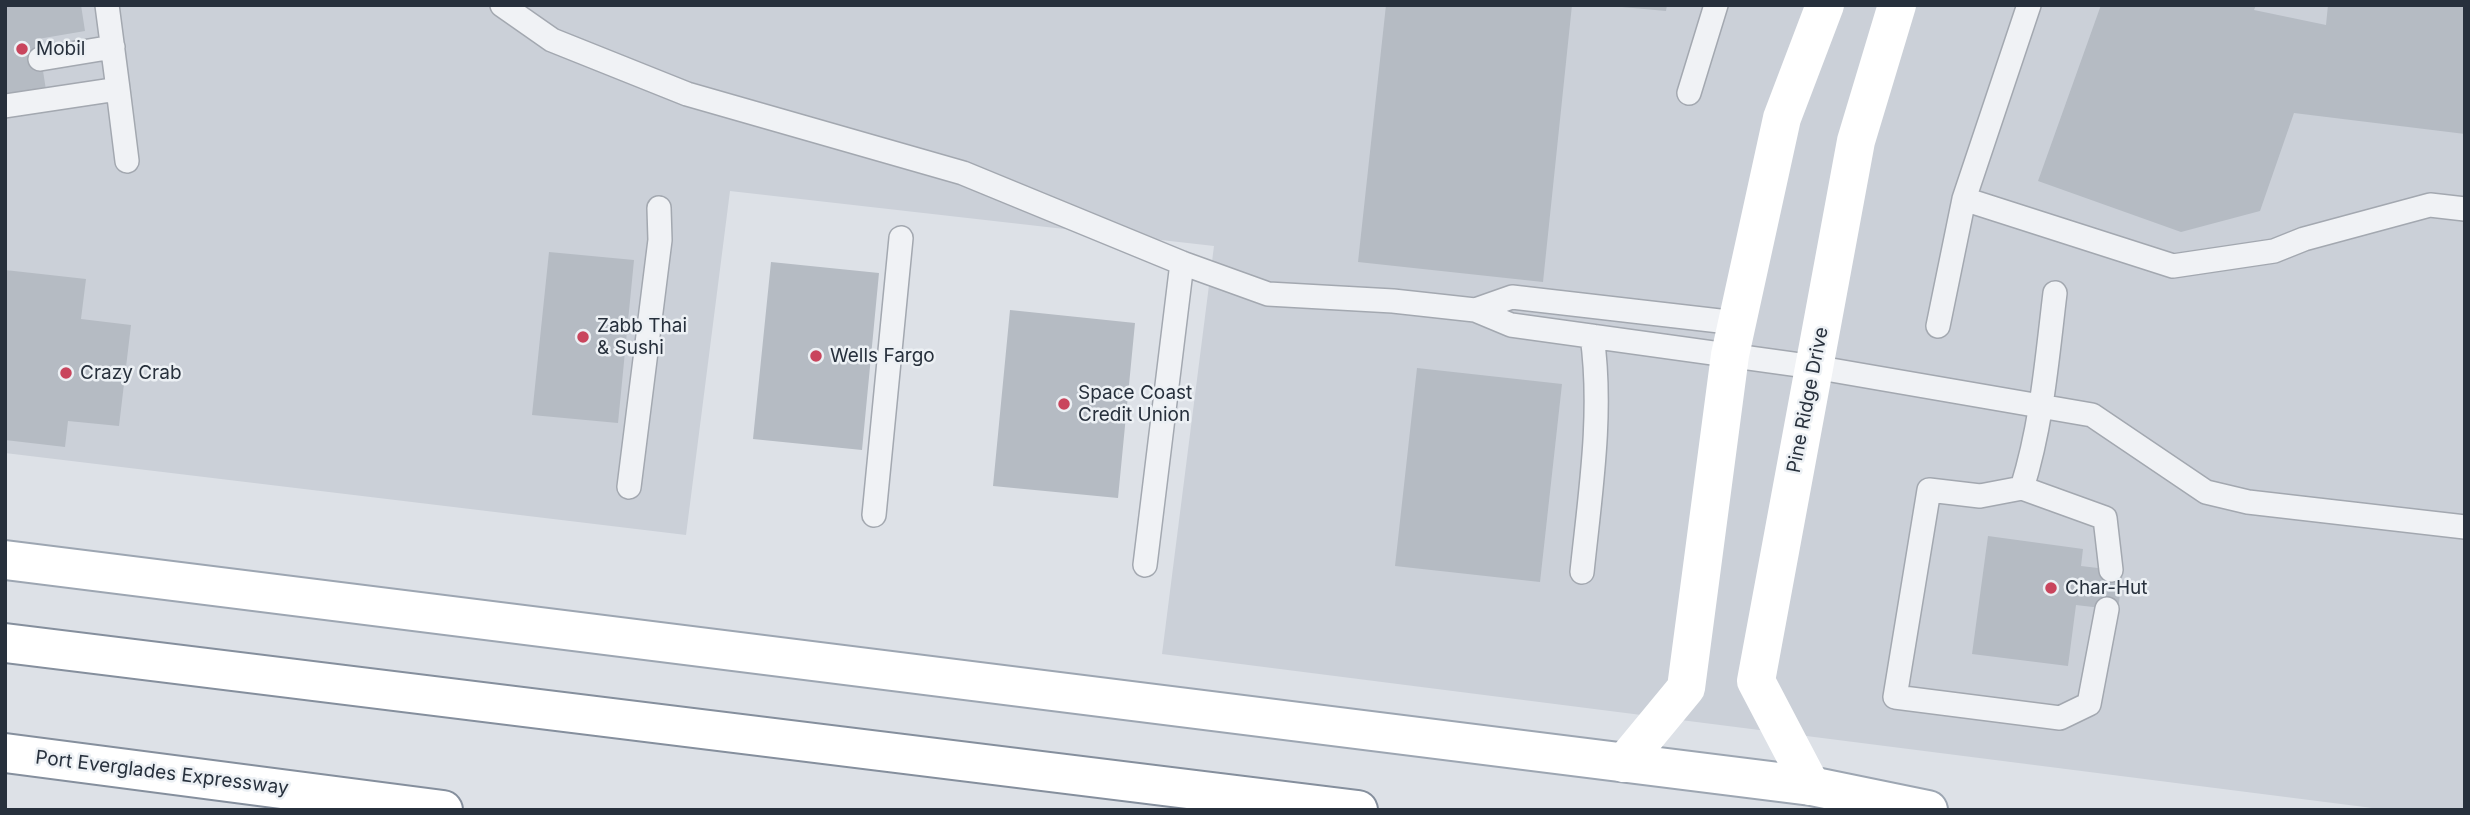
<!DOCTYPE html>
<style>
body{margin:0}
#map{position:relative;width:2470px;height:815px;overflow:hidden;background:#dde1e7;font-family:Inter,sans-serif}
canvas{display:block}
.frame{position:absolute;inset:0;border:7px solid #27303c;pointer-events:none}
</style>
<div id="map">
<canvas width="2470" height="815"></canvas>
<div class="frame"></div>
</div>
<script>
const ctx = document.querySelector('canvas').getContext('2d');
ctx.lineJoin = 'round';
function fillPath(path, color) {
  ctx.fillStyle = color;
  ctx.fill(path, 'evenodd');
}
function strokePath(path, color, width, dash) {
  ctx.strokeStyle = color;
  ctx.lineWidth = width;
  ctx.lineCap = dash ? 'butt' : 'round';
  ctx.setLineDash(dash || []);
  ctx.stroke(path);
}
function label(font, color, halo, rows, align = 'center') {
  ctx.font = font + ' Inter,sans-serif';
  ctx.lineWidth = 5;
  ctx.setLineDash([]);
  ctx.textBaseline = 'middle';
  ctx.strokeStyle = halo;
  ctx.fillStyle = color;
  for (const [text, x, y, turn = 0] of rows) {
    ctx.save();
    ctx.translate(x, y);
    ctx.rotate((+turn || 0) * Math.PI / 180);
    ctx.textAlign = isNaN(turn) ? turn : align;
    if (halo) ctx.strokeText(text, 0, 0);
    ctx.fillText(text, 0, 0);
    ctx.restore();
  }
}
const built = new Path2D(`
 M5,5H2465V810H2388L1162,654L1214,246L730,191L686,535L5,453Z`);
const building = new Path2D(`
 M5,5H81L85,31L38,39L46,90L5,97Z
 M1386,5H1572L1543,282L1358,262Z
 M1623,5H1667L1666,11L1622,7Z
 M2101,5H2256L2254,10L2326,25L2328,5H2465V134L2294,113L2260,211L2181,232L2038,181Z
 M549,252L634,260L618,423L532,415Z
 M771,262L879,273L862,450L753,439Z
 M5,270L86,279L81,319L131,325L119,426L68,421L65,447L5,440Z
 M1010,310L1135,323L1118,498L993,486Z
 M1417,368L1562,384L1540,582L1395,566Z
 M1988,536L2083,549L2081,566L2123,571L2118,610L2076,605L2068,666L1972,654Z`);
const lane = new Path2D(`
 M502,5L552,40L687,94L963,173L1182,263L1268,294L1393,301L1475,310L1511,325L1814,367L2092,415L2206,492L2248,502L2465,527
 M40,59L113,47
 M118,89L127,161
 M1689,93L1716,5
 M5,106L118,89L107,5
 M1964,199L2029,5
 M2055,293C2047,359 2042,424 2022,488L1980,496L1929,490L1895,697L2060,718L2089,704L2107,609
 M1475,310L1512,297L1737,323
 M1938,326L1964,199L2173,266L2274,251L2304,239L2430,205L2465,209
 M629,487L660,240L659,208
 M2022,488L2105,518L2111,570
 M874,515L901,238
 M1145,565L1182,263
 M1582,572C1590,495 1603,413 1592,336`);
const secondary = new Path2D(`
 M1624,763L1686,688L1730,355L1782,118L1825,5
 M1811,786L1756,681L1856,141L1897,5`);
const primary = new Path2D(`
 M5,560L1811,786L1928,810`);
const highway = new Path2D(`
 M5,643L1358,810
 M5,753L443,810`);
const markers = [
 [22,49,7,"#c9455d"],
 [583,337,7,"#c9455d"],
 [816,356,7,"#c9455d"],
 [66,373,7,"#c9455d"],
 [1064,404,7,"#c9455d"],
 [2051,588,7,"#c9455d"]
];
const poiNames = [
 ["Mobil",36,49],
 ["Zabb Thai",597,326],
 ["& Sushi",597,348],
 ["Wells Fargo",830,356],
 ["Crazy Crab",80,373],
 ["Space Coast",1078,393],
 ["Credit Union",1078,415],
 ["Char-Hut",2065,588]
];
const streetNames = [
 ["Pine Ridge Drive",1808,400,-79],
 ["Port Everglades Expressway",162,773,7]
];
fillPath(built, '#cbd0d8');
fillPath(building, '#b5bbc3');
strokePath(lane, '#a3a8b0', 26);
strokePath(primary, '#9da6b2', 42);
strokePath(highway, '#858f9d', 42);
strokePath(lane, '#f0f2f5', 23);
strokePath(secondary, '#fff', 38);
strokePath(primary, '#fff', 38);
strokePath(highway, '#fff', 38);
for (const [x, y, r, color] of markers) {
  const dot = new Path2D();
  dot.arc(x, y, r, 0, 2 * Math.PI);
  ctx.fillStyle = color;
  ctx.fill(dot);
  strokePath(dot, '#ecf0f4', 2.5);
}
label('19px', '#27303c', '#ecf0f4', poiNames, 'left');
label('19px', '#27303c', '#ecf0f4', streetNames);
</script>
